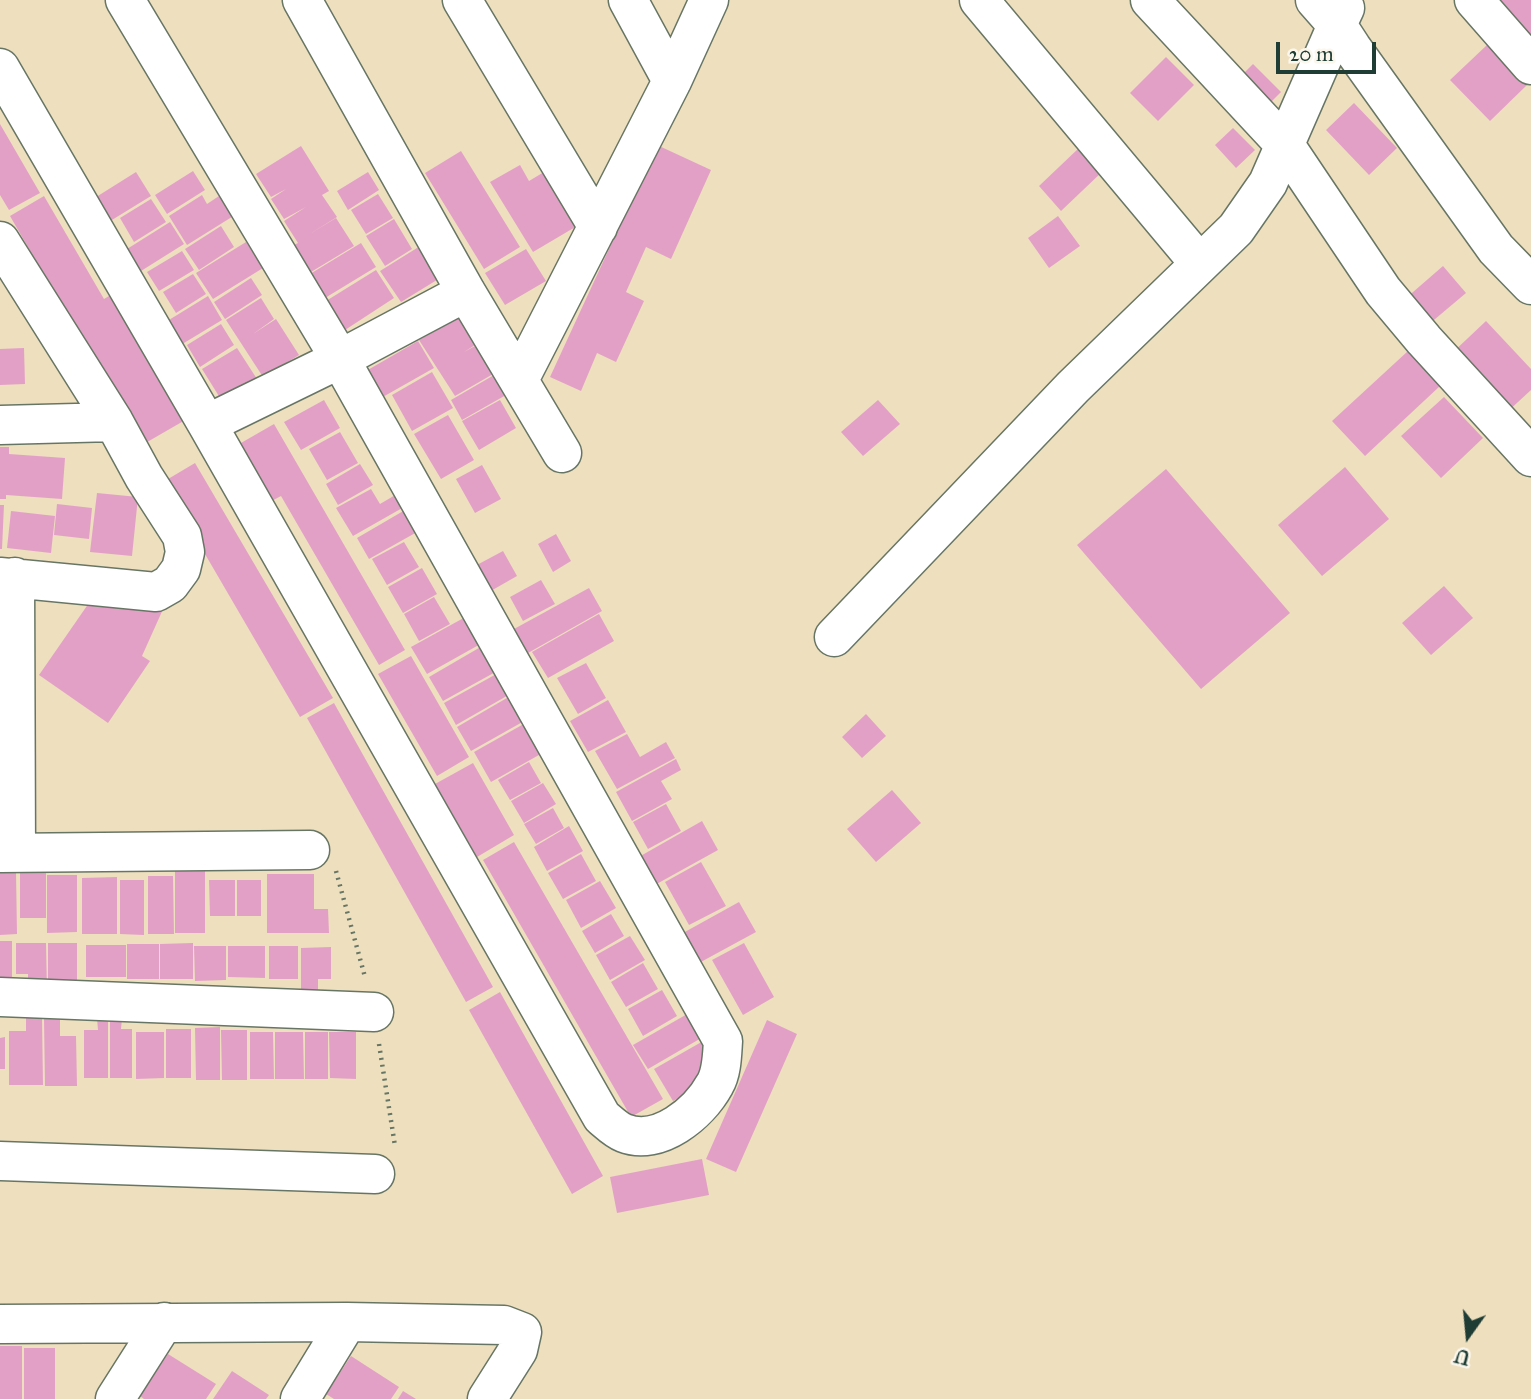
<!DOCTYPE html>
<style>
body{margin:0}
#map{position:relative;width:1531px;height:1399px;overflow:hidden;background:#eedfbe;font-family:"IM FELL Great Primer",serif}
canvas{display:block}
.north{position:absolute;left:1433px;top:1301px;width:70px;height:70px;-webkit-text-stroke:5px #fbf7ec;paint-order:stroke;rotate:195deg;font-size:19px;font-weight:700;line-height:28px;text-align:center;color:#1f3d34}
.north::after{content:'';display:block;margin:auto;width:24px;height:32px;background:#1f3d34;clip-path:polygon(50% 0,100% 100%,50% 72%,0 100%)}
.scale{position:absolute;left:1276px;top:42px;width:100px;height:32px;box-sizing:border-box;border:4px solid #1f3d34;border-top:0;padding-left:9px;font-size:21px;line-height:24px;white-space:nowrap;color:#1f3d34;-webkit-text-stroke:5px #fbf7ec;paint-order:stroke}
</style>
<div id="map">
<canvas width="1531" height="1399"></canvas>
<div class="north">U</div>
<div class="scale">20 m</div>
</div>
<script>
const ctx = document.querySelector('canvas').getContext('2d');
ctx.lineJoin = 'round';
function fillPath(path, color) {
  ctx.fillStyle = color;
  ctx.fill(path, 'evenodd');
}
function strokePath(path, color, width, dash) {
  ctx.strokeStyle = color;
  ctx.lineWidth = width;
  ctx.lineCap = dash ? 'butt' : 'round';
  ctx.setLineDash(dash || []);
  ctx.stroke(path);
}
const building = new Path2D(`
 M1496,0H1531V39Z
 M1487,45L1527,85L1490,121L1450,80Z
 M1166,57L1194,85L1158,121L1130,93Z
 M1253,64L1281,92L1260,113L1232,85Z
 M1354,103L1397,148L1369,175L1326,130Z
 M0,124L40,193L9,210L0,195Z
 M1233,128L1255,150L1236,168L1215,145Z
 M657,145L711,170L671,259L646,247L626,292L644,301L616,362L597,353L581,391L550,377Z
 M301,146L329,191L322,195L337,217L308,235L336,218L354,246L311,272L294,245L298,243L284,221L306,207L284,219L271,199L286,189L271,197L256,174Z
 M1080,147L1103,171L1061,211L1039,186Z
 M461,151L520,247L484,269L425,173Z
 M520,165L529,181L544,172L577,226L533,252L490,182Z
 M193,171L205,190L167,214L155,195Z
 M136,172L151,196L107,223L93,199Z
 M368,172L379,190L348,210L337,191Z
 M222,194L235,215L187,245L169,216L202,195L207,204Z
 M378,194L393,218L366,234L351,210Z
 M44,196L104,299L114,293L187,419L142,445L10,216Z
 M151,199L166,222L134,242L120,218Z
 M1058,216L1080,246L1049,268L1028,238Z
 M394,219L412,249L385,266L366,236Z
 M170,222L184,244L141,271L127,249Z
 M221,226L234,247L199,270L185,249Z
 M246,242L263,268L213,299L196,273Z
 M361,243L376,267L325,298L310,274Z
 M425,243L445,275L401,302L380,271Z
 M526,249L546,281L505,305L485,273Z
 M182,251L194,270L159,291L147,272Z
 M1443,266L1466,293L1428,325L1405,299Z
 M376,270L394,298L345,330L326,301Z
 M193,274L206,294L176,313L163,292Z
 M251,278L262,295L225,319L214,302Z
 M208,296L222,320L179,346L164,323Z
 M261,298L274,319L253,334L276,319L299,355L263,377L226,320Z
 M467,313L483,340L464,352L484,341L500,370L455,396L419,340Z
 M1486,321L1531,369V390L1505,414L1450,355Z
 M221,324L234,345L200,367L187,345Z
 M418,341L434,368L381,398L366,371Z
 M24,348L25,384L0,385V349Z
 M237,348L257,379L222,401L202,369Z
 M1408,351L1440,386L1365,456L1332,421Z
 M501,371L513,391L462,420L451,400Z
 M432,372L453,408L412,431L392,395Z
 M1444,397L1483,438L1441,478L1401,436Z
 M324,400L340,428L301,450L284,422Z
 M500,400L516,428L479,450L462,421Z
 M878,400L900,424L863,456L841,432Z
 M448,415L474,460L441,479L414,434Z
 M274,424L405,650L379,665L281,496L266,504L234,447Z
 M340,432L358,463L327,480L309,449Z
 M0,447H9V454L65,458L62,499L6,495V499H0Z
 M195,463L333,698L300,717L163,482Z
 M360,464L373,485L338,505L326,484Z
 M482,465L501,499L475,513L456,479Z
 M1345,467L1389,519L1322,576L1278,525Z
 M1166,469L1290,613L1201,689L1077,545Z
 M371,489L380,504L397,494L404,507L353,536L336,508Z
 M97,493L138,497L132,556L90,552Z
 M57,504L92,508L89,539L54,535Z
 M0,505H4L2,549H0Z
 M405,510L417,532L369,559L357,538Z
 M11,511L55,516L51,553L7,548Z
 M556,534L571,561L553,572L538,544Z
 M404,542L419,567L387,585L372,559Z
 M503,551L517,576L489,592L475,566Z
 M422,568L437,594L403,613L388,587Z
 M541,580L555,604L523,621L510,597Z
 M1444,586L1473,618L1431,655L1402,623Z
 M589,588L602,611L528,653L514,629Z
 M434,597L450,624L419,641L404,614Z
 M91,600L164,607L142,656L150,661L108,723L39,675Z
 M599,614L614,641L548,678L532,652Z
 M469,615L484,642L427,674L411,647Z
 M484,645L499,670L443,701L429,677Z
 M411,656L469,757L437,776L378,674Z
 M586,663L606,698L578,714L557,678Z
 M500,672L512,693L456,725L444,703Z
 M512,695L526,720L471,751L457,727Z
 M608,700L626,732L588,752L570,721Z
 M334,703L493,987L466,1002L307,718Z
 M866,714L886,736L862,758L842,737Z
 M529,721L546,751L491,782L474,752Z
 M627,734L640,757L666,742L675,758L617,789L595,751Z
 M676,759L681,770L661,781L672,799L632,821L616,792Z
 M529,762L541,783L510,800L498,780Z
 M473,763L514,835L477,857L435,784Z
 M543,783L556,804L524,823L511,801Z
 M892,790L921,823L876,862L847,829Z
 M666,804L681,831L648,849L633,822Z
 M553,808L564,828L536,844L524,824Z
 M702,821L718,850L653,886L637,858Z
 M569,826L583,851L547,871L534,847Z
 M514,842L663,1099L631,1117L483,860Z
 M581,854L596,881L563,899L548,873Z
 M701,862L726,906L689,925L665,882Z
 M175,866H205V933H175Z
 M20,868H46V918H20Z
 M0,872H16L17,934L0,935Z
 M267,874H314V909H328L329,933H267Z
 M47,875H77V932L47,933Z
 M148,876H173L174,934H148Z
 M117,877V934H82V878Z
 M120,880H144V935L120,934Z
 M209,880H235V916H210Z
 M237,880H261V916H237Z
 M600,881L616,908L581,928L566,900Z
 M739,902L756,932L699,963L683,933Z
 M611,914L624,936L595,953L582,931Z
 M630,936L645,960L610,980L596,955Z
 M0,941H12V994H0Z
 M16,943H46L47,993L28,994V974H16Z
 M48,943H77V980H62V994H48Z
 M193,943V979H160V944Z
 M744,943L774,997L743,1015L712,960Z
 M127,944H159V979H127Z
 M86,945H126V977H86Z
 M194,946H226V980L195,981Z
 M228,946H265V978L228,977Z
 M269,946H298V979H269Z
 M331,947V979H318V993H301V948Z
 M643,963L658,989L626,1007L611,982Z
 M662,990L677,1016L643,1036L628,1009Z
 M500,992L603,1176L572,1194L469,1010Z
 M689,1013L703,1037L648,1069L633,1045Z
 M42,1017L43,1085H9V1031H26V1018Z
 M97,1018L108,1019V1078H84V1030H98Z
 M44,1019H60V1036H76L77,1086H45Z
 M110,1019H122L121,1029H132V1078H110Z
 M767,1020L797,1034L736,1172L706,1159Z
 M220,1027V1080H196L195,1028Z
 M166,1029H191V1078H166Z
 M221,1030H247V1080H222Z
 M136,1032H164V1078L136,1079Z
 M250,1032H273L274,1079H250Z
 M275,1032H303L304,1079H275Z
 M305,1032H328V1079H305Z
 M329,1032H356V1079L330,1078Z
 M5,1037V1069H0V1038Z
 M705,1040L700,1086L673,1101L654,1069Z
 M702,1159L709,1195L617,1213L610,1177Z
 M0,1346H22V1399H0Z
 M24,1348H55V1399H24Z
 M168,1354L216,1384L206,1399H144L140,1396Z
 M351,1356L399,1387L391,1399H334L326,1394Z
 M232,1371L269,1395L266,1399H213Z
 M403,1391L416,1399H398Z`);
const path = new Path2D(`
 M336,871L365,977
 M379,1044L395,1146`);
const minor = new Path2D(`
 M302,0L466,292L562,453
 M462,0L598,227
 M628,0L672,81
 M979,0L1200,264
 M1150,0L1285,145L1383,291L1424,340L1531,457
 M1474,0L1531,65
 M1345,8L1337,25L1352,48L1496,249L1531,285
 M0,68L207,424L602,1117C608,1122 616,1130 624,1133C659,1147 699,1113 715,1084C722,1072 722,1055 723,1041L340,359L125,0
 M0,241L114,422L144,477L182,536L185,552L181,569L170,584L156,592L0,577
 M519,380L672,81L709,0
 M207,424L340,359L466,292
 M0,425L114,422
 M15,577L16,853
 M834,637L1073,387L1236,229L1268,183L1337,25L1315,0
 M0,853L310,850
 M0,997L374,1012
 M0,1161L375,1174
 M0,1324L347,1322L504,1325L522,1332L518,1350L487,1399
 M115,1399L164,1322
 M300,1399L347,1322`);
fillPath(building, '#e3a0c7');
strokePath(minor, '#677664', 41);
strokePath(path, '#677664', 4.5, [2, 5]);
strokePath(minor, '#fff', 38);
</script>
